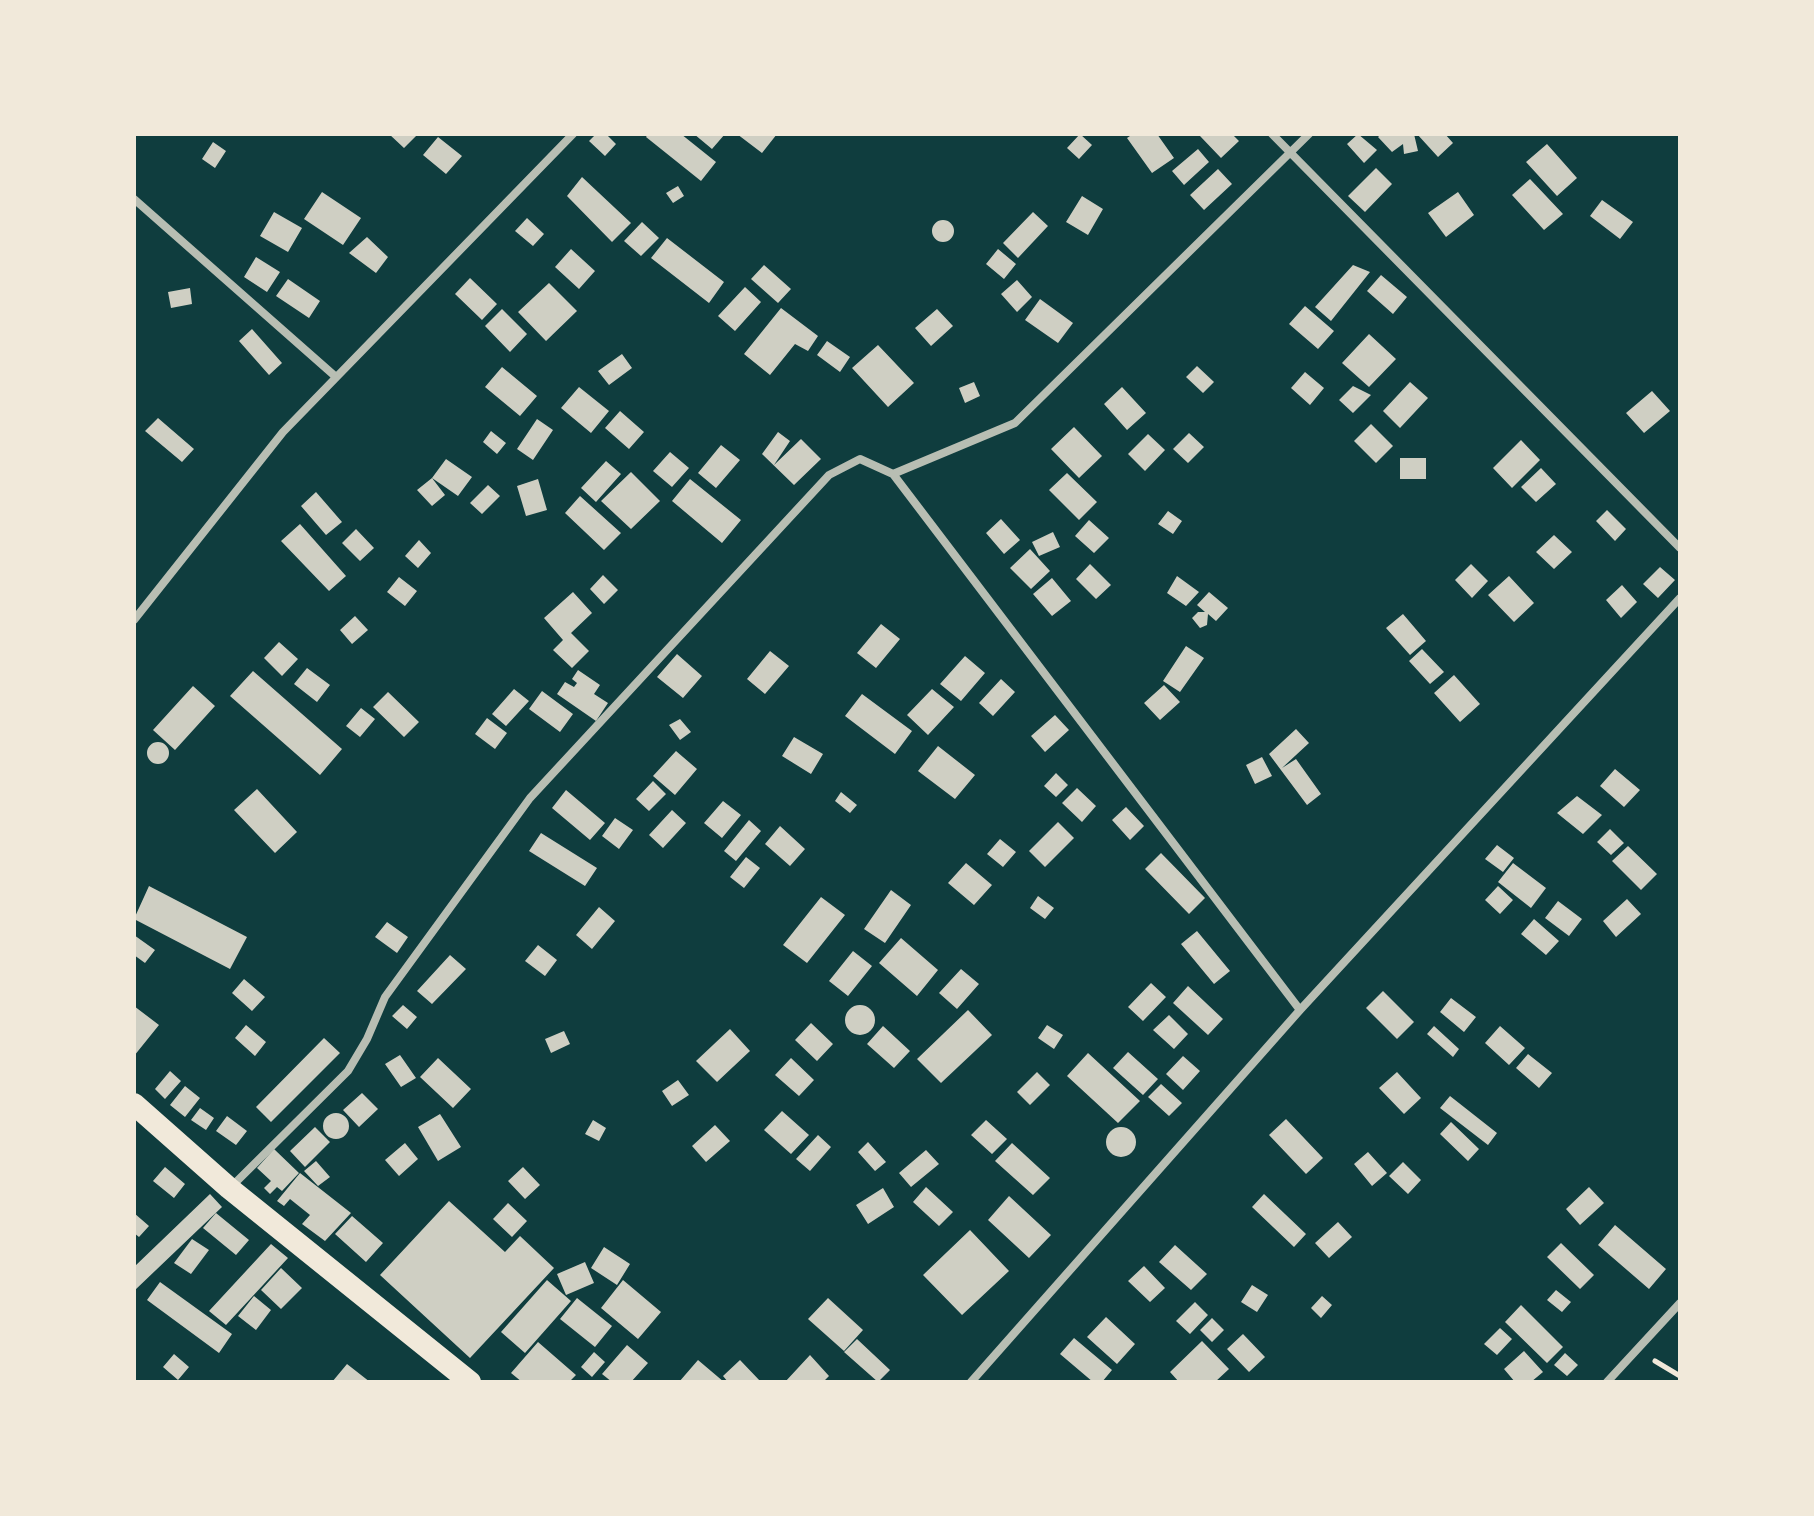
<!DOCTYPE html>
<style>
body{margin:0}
#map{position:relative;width:1814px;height:1516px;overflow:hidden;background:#0f3d3e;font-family:"Noto Serif",serif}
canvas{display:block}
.frame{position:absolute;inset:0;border:136px solid #f1e9da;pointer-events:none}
</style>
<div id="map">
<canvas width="1814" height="1516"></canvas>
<div class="frame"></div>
</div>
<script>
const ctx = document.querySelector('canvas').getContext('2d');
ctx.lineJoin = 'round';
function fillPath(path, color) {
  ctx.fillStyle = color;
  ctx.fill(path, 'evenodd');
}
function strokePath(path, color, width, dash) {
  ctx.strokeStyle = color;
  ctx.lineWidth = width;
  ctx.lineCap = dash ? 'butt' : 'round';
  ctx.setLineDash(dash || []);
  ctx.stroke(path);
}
const building = new Path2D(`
 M389,134H418L404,148Z
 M596,134H606L616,144L605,156L589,141Z
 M648,134H681L716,162L701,181L646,137Z
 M694,134H725L712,149Z
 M737,134H777L762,153Z
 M1080,134L1092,145L1079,159L1067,148Z
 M1133,134H1157L1174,158L1152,173L1127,138Z
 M1202,134H1232L1239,141L1221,158L1200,136Z
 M1358,134L1377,150L1364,163L1347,144Z
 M1381,134H1414L1418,151L1404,154L1403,144L1392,152L1378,137Z
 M1417,134H1445L1453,143L1438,157Z
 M438,137L462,156L446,174L423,155Z
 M213,142L226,151L215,168L202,159Z
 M1547,144L1577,178L1557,196L1526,162Z
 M1198,149L1209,162L1184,185L1172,171Z
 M1376,168L1392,184L1365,212L1348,196Z
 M1218,169L1232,184L1204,210L1190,195Z
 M582,177L631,223L612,242L567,196Z
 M1530,179L1563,214L1544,230L1512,195Z
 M678,186L684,196L673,203L666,193Z
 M322,192L361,218L343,245L304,219Z
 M1458,192L1474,215L1446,237L1428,213Z
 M1082,196L1103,209L1088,235L1066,222Z
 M1602,200L1633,222L1620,239L1590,216Z
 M274,212L302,228L288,252L260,236Z
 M1033,212L1048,226L1018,258L1003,243Z
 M527,218L544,234L533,246L515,231Z
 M932 231a11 11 0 1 1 22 0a11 11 0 1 1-22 0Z
 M642,222L659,238L641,256L624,241Z
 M367,237L388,257L376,273L349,253Z
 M667,238L724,282L709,303L651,258Z
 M571,249L595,271L579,289L555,267Z
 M998,249L1016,264L1004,279L986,264Z
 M256,257L280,272L267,292L244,277Z
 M764,265L791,289L778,303L751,279Z
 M1353,265L1370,272L1331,321L1315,307Z
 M1381,275L1407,297L1393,314L1367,291Z
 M470,278L497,304L482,320L455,294Z
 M288,279L320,301L309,318L276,296Z
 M1017,280L1032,297L1017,312L1001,294Z
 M549,283L577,311L546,341L518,312Z
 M745,287L761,302L735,331L718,316Z
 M190,288L192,304L171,308L168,292Z
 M1040,299L1073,323L1058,343L1025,320Z
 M1305,306L1334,331L1318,349L1289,324Z
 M781,308L818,336L808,351L795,344L770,375L744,354Z
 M502,309L527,334L510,352L485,326Z
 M937,309L953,326L931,346L915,328Z
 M252,329L282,363L269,375L239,341Z
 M1369,334L1396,359L1369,387L1342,363Z
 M827,341L850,357L840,372L817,355Z
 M878,345L914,383L888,407L852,368Z
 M622,354L632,368L609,385L598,371Z
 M1197,366L1214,382L1203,393L1186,377Z
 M502,367L537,396L520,416L485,387Z
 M1305,372L1324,388L1310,405L1291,388Z
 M974,382L980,396L965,403L959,388Z
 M1410,382L1428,398L1400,428L1383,411Z
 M1353,386L1371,395L1353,413L1339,400Z
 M579,387L609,411L591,433L561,408Z
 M1122,387L1146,413L1127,430L1104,404Z
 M1652,391L1670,411L1644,433L1626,413Z
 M620,411L644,432L629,449L605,428Z
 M158,418L194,449L182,462L145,431Z
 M537,419L553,430L533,460L517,449Z
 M1371,424L1393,446L1376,463L1354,441Z
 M1074,427L1102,456L1079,478L1051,449Z
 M491,431L506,443L497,454L483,442Z
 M778,432L790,441L774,465L801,439L821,459L794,485L762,454Z
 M1189,433L1204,447L1188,463L1173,449Z
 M1148,434L1165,450L1145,471L1128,454Z
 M1521,440L1540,460L1512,488L1493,468Z
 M721,445L740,460L716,488L698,473Z
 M670,452L689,468L672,487L653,471Z
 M1400,458H1426V479H1400Z
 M446,459L472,477L458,496L432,478L445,495L432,506L417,490L432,478Z
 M606,461L621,474L596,502L581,488Z
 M1541,468L1556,484L1536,502L1521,487Z
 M631,472L660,501L631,529L601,501Z
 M1067,473L1097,502L1079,520L1049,490Z
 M538,479L547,510L526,516L517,486Z
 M690,479L741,520L722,543L672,501Z
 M488,485L500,496L482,514L470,503Z
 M316,492L342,522L326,535L301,506Z
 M580,496L621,533L604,550L565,513Z
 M1607,510L1626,529L1615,541L1596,521Z
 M1168,511L1182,521L1173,534L1158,524Z
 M1001,519L1020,540L1004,554L986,533Z
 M1089,520L1109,538L1094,553L1075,536Z
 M300,524L346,576L329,591L281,541Z
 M356,529L374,548L360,561L342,543Z
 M1053,532L1060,547L1039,556L1032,542Z
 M1554,535L1572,552L1554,569L1536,552Z
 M419,540L431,553L418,568L405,556Z
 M1030,549L1050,571L1031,589L1010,568Z
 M1090,564L1111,585L1096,599L1076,579Z
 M1471,564L1488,581L1472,598L1455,580Z
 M1660,567L1675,580L1658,598L1643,584Z
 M603,575L618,590L604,604L590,589Z
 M1177,576L1199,592L1186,606L1167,593Z
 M1509,576L1534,603L1514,622L1488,595Z
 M399,577L417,591L405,606L387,592Z
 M1052,578L1071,601L1052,616L1033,594Z
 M1622,585L1637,602L1621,618L1606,600Z
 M573,592L592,613L571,633L589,651L572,668L553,650L563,640L544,618Z
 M1209,592L1228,608L1216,621L1208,614L1207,625L1200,628L1192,618L1198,612H1205L1197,605Z
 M1403,614L1426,641L1410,655L1386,628Z
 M355,616L368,630L352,644L340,630Z
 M881,624L900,639L876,668L857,653Z
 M279,642L298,659L282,676L264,658Z
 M1186,646L1204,658L1180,692L1163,681Z
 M1422,649L1444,672L1430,684L1409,661Z
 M770,651L789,666L765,694L747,679Z
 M677,654L702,676L683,698L657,677Z
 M965,656L985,673L961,701L940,684Z
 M307,668L330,685L317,702L294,684Z
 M578,670L600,685L594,694L608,703L596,721L557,694L565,682L574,687L577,683L572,679Z
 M253,671L342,749L320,775L230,696Z
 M1454,675L1480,704L1460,722L1434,693Z
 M1001,679L1015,692L993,716L979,703Z
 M1164,685L1180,702L1160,720L1144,703Z
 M193,686L215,706L175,750L153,730Z
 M514,689L529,701L506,726L492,714Z
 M932,689L954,707L928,735L907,715Z
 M542,691L573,714L560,732L529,709Z
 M388,692L419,722L404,737L373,707Z
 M862,694L912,731L895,754L845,716Z
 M361,708L375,719L360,737L346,726Z
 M1055,715L1069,730L1045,752L1031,736Z
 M487,718L507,733L495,749L475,734Z
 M680,719L691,732L680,740L669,725Z
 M1296,729L1309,743L1282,768L1296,759L1321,794L1307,805L1269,754Z
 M794,737L823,754L811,774L782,756Z
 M147 753a11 11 0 1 1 22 0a11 11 0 1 1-22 0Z
 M938,746L975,775L955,799L918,771Z
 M676,751L697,769L675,795L653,776Z
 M1262,757L1272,776L1255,784L1246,765Z
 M1615,769L1640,790L1624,807L1600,786Z
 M1056,773L1068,785L1056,797L1044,786Z
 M653,781L666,794L649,811L636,799Z
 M1077,788L1096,806L1082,822L1062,803Z
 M257,789L297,832L275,853L234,810Z
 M566,790L605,823L590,840L552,808Z
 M841,792L857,805L850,813L835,801Z
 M1577,796L1602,815L1583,834L1557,813Z
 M723,801L741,815L722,838L704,823Z
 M1126,807L1144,826L1130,840L1112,820Z
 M672,810L686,823L663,848L649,835Z
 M615,818L633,830L619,849L602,836Z
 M749,820L761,831L736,861L724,851Z
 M1058,822L1074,838L1045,867L1029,851Z
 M780,826L805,849L790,866L765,844Z
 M1610,829L1624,843L1611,855L1597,842Z
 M541,833L597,868L585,886L529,851Z
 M1000,839L1016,852L1003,867L987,854Z
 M1497,845L1514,858L1503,872L1485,859Z
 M1628,846L1657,874L1641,890L1612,861Z
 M1161,853L1205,898L1189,914L1145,869Z
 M746,857L760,868L744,888L730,877Z
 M966,863L992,885L974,905L948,883Z
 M1513,863L1546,888L1531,908L1498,882Z
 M149,886L247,937L230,969L134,919Z
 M1498,886L1513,900L1500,914L1485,900Z
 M891,890L911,905L885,943L864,929Z
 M1038,896L1054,908L1045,919L1030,908Z
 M821,897L845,915L807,963L783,945Z
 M1627,899L1641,914L1616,937L1603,921Z
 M1558,901L1582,919L1569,936L1545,918Z
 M599,907L615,921L592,949L576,935Z
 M1534,919L1559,941L1546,955L1521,934Z
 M387,922L408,937L397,953L375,937Z
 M1197,931L1230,971L1214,984L1181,944Z
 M134,935L155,950L145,963L134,955Z
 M901,938L938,970L917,996L879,963Z
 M538,945L557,960L545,976L525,961Z
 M853,951L872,966L848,996L829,981Z
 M450,955L466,969L432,1004L417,991Z
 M961,969L979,984L957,1009L939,993Z
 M244,979L265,997L252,1011L232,993Z
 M1151,983L1166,997L1143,1021L1128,1007Z
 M1188,986L1223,1019L1208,1035L1173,1003Z
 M1383,991L1414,1022L1397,1039L1366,1008Z
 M1451,998L1476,1017L1464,1032L1440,1012Z
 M845 1020a15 15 0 1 1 30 0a15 15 0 1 1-30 0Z
 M403,1005L417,1017L407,1029L392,1016Z
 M134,1006L159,1025L134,1056Z
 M968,1010L992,1035L941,1083L917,1059Z
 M1169,1015L1188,1034L1174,1049L1153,1030Z
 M811,1023L833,1044L817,1061L795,1040Z
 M246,1025L266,1042L255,1056L235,1038Z
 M1047,1025L1063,1035L1054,1049L1038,1038Z
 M883,1026L910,1051L894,1068L867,1044Z
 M1434,1026L1459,1049L1453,1057L1427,1034Z
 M1500,1026L1525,1048L1509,1065L1485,1043Z
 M730,1029L750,1051L717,1082L696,1061Z
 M564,1031L570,1044L551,1053L545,1039Z
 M324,1038L340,1053L271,1122L256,1107Z
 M1128,1052L1158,1079L1143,1095L1113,1068Z
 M1088,1053L1140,1101L1118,1123L1067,1076Z
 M1528,1054L1552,1073L1539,1088L1516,1068Z
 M400,1055L416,1078L401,1087L385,1064Z
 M1183,1056L1200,1071L1183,1090L1166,1074Z
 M438,1058L471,1089L453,1108L420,1077Z
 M791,1058L814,1080L799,1096L775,1075Z
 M170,1071L181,1081L165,1099L155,1089Z
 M1037,1072L1050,1085L1030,1105L1017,1092Z
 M1397,1072L1421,1098L1404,1114L1379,1088Z
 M678,1080L689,1095L672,1106L662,1091Z
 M1161,1084L1182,1103L1169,1116L1148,1097Z
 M185,1086L200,1098L185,1117L170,1105Z
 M362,1093L378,1109L359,1127L343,1110Z
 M1450,1096L1497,1133L1488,1145L1440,1108Z
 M200,1108L214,1118L206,1130L191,1120Z
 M782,1111L809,1135L791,1154L764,1130Z
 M323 1126a13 13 0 1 1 26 0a13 13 0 1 1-26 0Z
 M440,1114L461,1147L438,1161L418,1127Z
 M227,1116L247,1131L236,1145L216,1131Z
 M1286,1119L1323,1158L1306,1174L1269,1135Z
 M593,1120L606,1128L599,1141L585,1134Z
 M986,1120L1007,1139L992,1154L971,1135Z
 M1451,1122L1479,1149L1468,1161L1440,1134Z
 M715,1125L730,1141L706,1162L692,1146Z
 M315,1127L330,1142L305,1167L290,1151Z
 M1106 1142a15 15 0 1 1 30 0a15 15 0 1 1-30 0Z
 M818,1135L831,1147L810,1171L796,1159Z
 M868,1142L886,1162L875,1171L858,1152Z
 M405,1143L418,1159L399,1176L385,1160Z
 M1012,1143L1050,1178L1033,1195L995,1161Z
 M274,1149L299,1173L282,1191L277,1187L270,1194L264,1188L271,1181L257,1168Z
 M926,1150L939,1164L911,1187L899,1173Z
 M1368,1152L1387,1173L1372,1186L1354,1164Z
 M316,1161L330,1177L318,1186L304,1171Z
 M1403,1162L1421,1180L1408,1194L1389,1176Z
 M165,1167L185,1184L174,1198L153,1181Z
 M523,1167L540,1185L525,1199L508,1181Z
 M300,1173L351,1213L325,1241L302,1224L310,1215L290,1199L284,1206L277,1201Z
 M926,1187L953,1212L939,1226L913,1202Z
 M1589,1187L1604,1203L1580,1225L1566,1209Z
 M883,1188L894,1207L868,1224L856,1205Z
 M210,1194L222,1207L134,1291V1267Z
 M1264,1194L1306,1234L1294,1247L1252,1207Z
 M1009,1196L1051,1235L1029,1258L988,1220Z
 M449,1201L505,1252L520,1236L554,1268L470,1358L380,1275Z
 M508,1203L527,1221L512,1237L493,1219Z
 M134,1213L149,1226L139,1237L134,1233Z
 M216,1213L249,1240L236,1255L203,1228Z
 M352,1216L383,1243L366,1262L335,1234Z
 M1338,1222L1352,1237L1329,1258L1315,1243Z
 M1615,1225L1666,1269L1649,1289L1598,1245Z
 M970,1230L1009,1271L962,1315L923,1275Z
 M192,1239L209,1250L191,1274L174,1263Z
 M1561,1243L1594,1275L1580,1289L1547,1257Z
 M271,1244L288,1258L226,1325L209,1311Z
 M1175,1245L1207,1274L1191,1290L1159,1262Z
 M604,1247L630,1264L617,1285L591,1268Z
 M585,1262L594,1283L566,1295L557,1274Z
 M1144,1266L1165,1288L1150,1302L1128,1281Z
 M281,1268L302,1288L281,1309L261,1290Z
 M547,1280L571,1301L525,1353L501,1332Z
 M623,1280L661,1312L638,1339L601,1308Z
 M160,1282L232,1334L219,1353L147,1300Z
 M1252,1285L1268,1295L1257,1312L1241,1302Z
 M1556,1290L1571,1302L1562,1312L1547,1300Z
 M254,1296L271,1310L256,1330L238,1316Z
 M1322,1296L1332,1305L1321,1318L1311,1308Z
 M577,1298L612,1326L595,1347L560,1319Z
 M828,1298L863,1330L844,1351L808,1319Z
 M1195,1302L1208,1315L1190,1334L1176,1321Z
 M1521,1305L1563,1347L1547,1363L1505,1322Z
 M1106,1317L1135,1344L1117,1364L1087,1337Z
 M1212,1318L1224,1330L1212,1342L1200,1330Z
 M1500,1328L1512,1339L1497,1355L1484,1344Z
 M1243,1334L1265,1357L1249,1372L1227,1349Z
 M1074,1338L1112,1370L1102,1382H1093L1060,1354Z
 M857,1339L890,1370L878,1382L844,1352Z
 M1202,1341L1229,1369L1215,1382H1179L1170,1372Z
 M538,1342L576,1375L569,1382H522L511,1373Z
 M627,1345L648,1363L631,1382H612L602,1374Z
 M1524,1351L1543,1372L1531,1382H1515L1504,1369Z
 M594,1352L605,1362L592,1377L581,1367Z
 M1565,1353L1578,1365L1567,1376L1554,1365Z
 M174,1354L189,1367L178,1380L163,1367Z
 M810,1355L829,1376L823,1382H785Z
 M698,1360L724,1382H679Z
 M740,1360L761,1382H728L723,1376Z
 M347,1364L370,1382H332Z`);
const path = new Path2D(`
 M1655,1361L1680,1376`);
const minor = new Path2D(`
 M1272,134L1680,548
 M134,199L336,377
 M893,474L1300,1010
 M134,620L283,432L573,134
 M230,1188L348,1071L367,1039L385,997L530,798L829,475L860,459L893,474L1015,423L1309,134
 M971,1382L1300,1010L1680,598
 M1607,1382L1680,1303`);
const trunk = new Path2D(`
 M134,1104L229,1188L470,1382`);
fillPath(building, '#cfcfc3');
strokePath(path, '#f1e9da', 5);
strokePath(minor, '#b8beb3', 8);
strokePath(trunk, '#f1e9da', 22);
</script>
